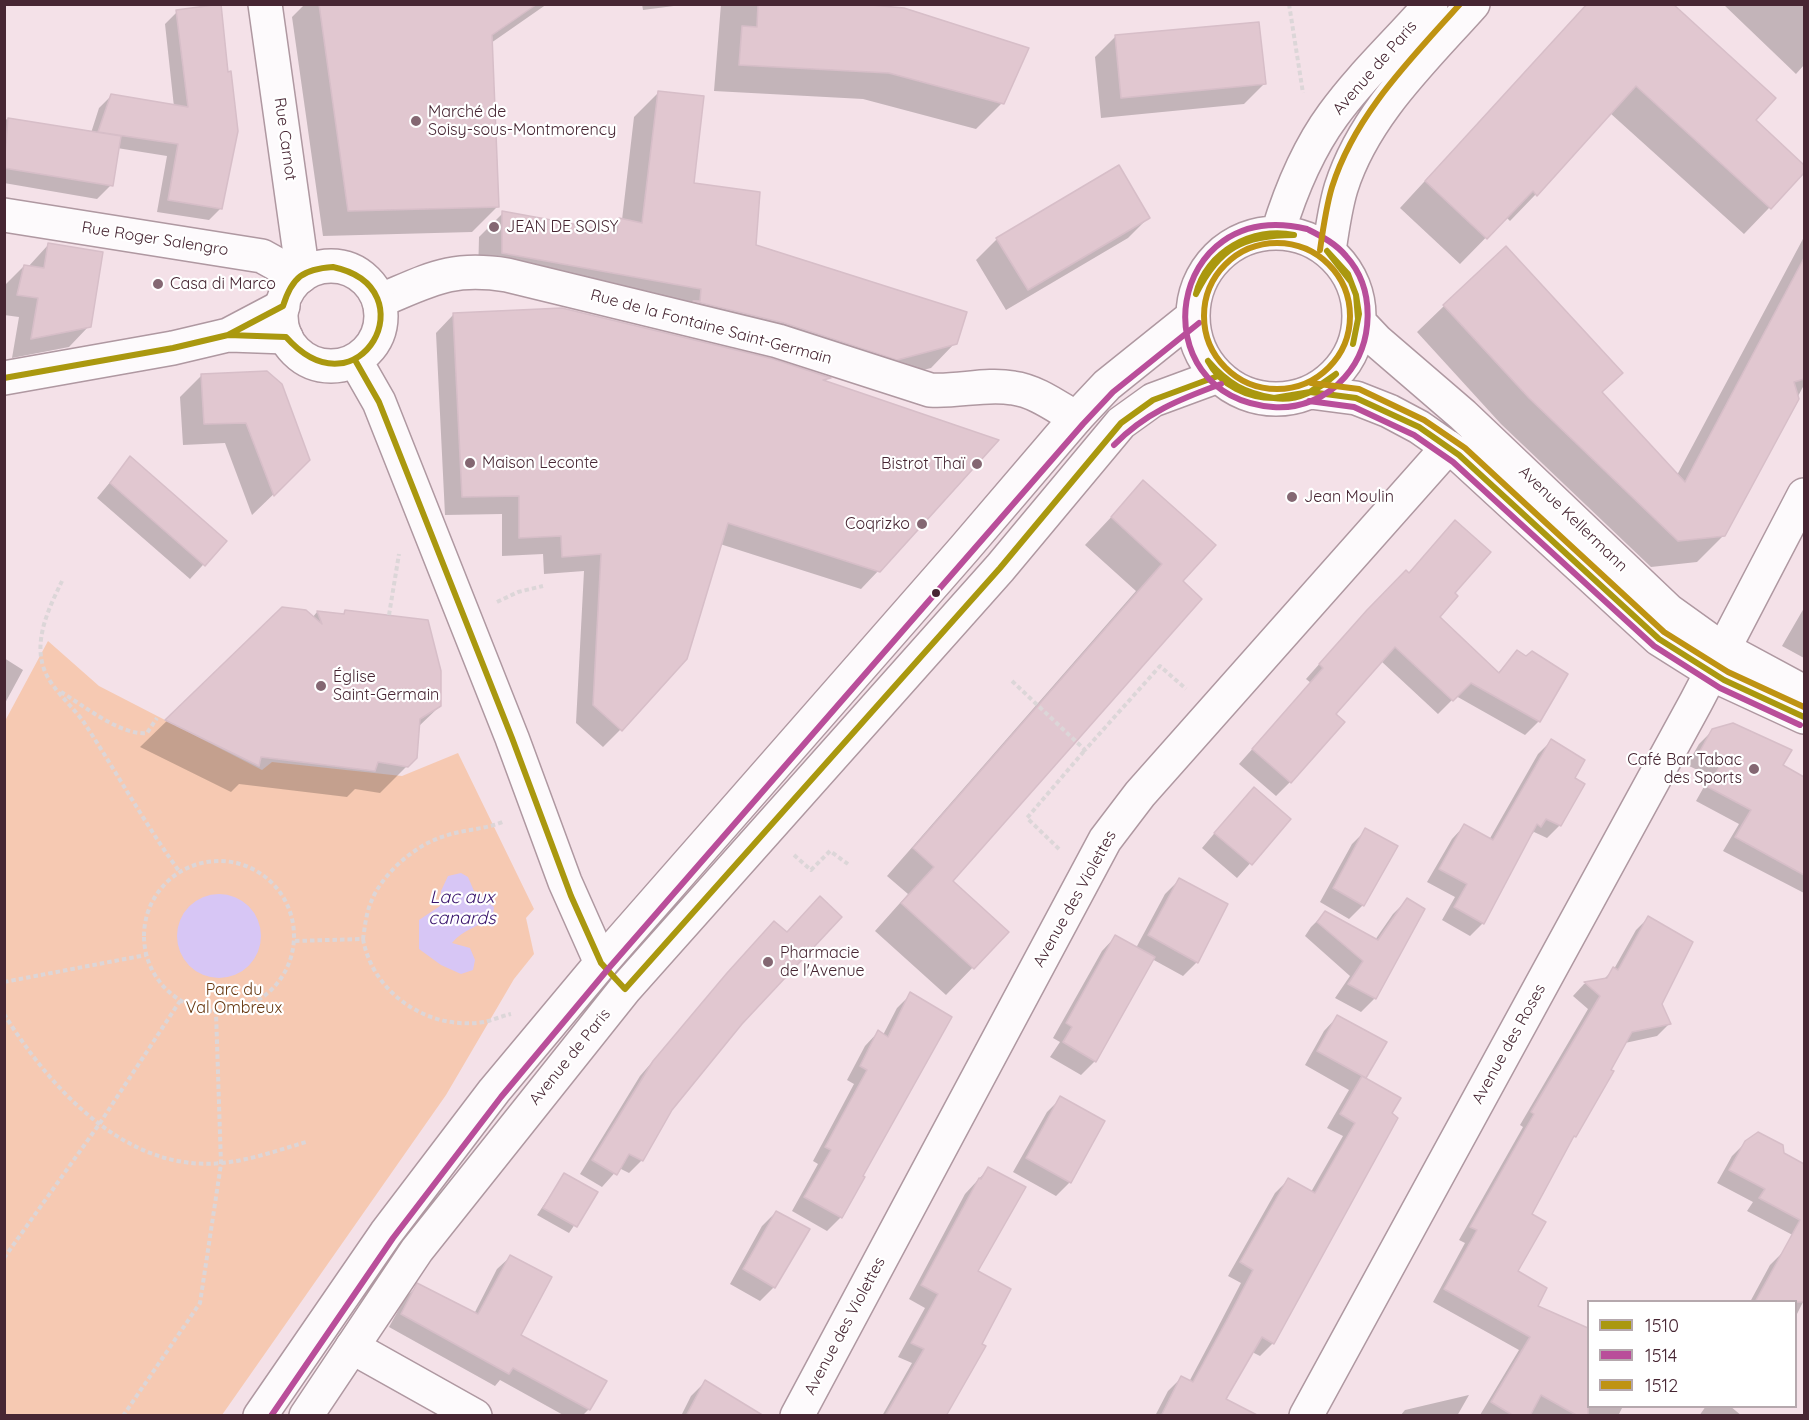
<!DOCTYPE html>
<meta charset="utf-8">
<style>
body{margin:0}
#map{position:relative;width:1809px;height:1420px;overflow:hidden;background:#f4e1e8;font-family:Quicksand,sans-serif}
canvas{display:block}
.frame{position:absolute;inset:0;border:6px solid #472633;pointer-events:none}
.legend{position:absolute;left:1587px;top:1300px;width:210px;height:108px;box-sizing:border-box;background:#fff;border:2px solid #b5a8ad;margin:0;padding:8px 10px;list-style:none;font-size:18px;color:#472633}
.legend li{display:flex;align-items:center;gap:12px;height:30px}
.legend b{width:30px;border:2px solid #b5a8ad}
</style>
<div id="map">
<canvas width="1809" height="1420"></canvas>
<div class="frame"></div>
<ul class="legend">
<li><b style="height:8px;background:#aa980f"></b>1510</li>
<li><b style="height:8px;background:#b94e9a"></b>1514</li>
<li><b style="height:8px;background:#bf9312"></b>1512</li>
</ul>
</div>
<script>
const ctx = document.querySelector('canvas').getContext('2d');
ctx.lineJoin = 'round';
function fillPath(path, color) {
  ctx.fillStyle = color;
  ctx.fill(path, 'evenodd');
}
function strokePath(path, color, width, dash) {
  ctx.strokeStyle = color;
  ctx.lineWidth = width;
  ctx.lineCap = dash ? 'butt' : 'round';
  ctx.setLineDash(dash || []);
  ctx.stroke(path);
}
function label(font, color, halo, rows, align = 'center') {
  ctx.font = font + ' Quicksand,sans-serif';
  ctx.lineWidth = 4.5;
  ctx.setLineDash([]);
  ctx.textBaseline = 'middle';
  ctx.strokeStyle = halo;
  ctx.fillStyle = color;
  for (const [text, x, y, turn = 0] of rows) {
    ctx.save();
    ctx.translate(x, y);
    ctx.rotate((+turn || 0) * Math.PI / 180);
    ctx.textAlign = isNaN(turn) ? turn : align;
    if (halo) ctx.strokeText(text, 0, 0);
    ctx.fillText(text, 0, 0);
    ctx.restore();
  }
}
const green = new Path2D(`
 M48,641L99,686L262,770L272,762L402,776L458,753L534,909L526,918L534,954L514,979L446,1095L222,1415L5,1416V721Z`);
const water = new Path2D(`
 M461,873L468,877L474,891L494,907L493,916C479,927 463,929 452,943L470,948L475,960L473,970L461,974L441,965L419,949V920L440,906L441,891L448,876Z
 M177 936a42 42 0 1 1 84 0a42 42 0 1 1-84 0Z`);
const shadow = new Path2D(`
 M305,4H547L491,43L498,206L472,232L323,236L292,17Z
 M642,4H689L643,10Z
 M721,4H840L1002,103L976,129L863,99L714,91Z
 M1723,4H1804V65L1796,74Z
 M177,12L221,208L209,220L157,212L167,156L117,148L111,185L97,199L4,183V119L91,133L99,108L111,96L174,107L165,24Z
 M1574,19L1753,120L1793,183L1744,234L1610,113L1536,194L1510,221L1506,217L1460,264L1400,208Z
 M1115,37L1264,84L1244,104L1101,118L1095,57Z
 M658,93L693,185L754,246L955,343L931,368L872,383L478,277L479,237L503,213L608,232L622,220L634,117Z
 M1149,217L1128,238L1006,310L976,260L997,239Z
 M1804,237V385L1724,535L1697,562L1651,567L1501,424L1417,332L1444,306L1601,393L1677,475Z
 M48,245L89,326L69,347L12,358L19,317L4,315V286L24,266L28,267Z
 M453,315L828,378L825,382L879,570L861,589L720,544L621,729L603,747L576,723L584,571L544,574L543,554L502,556V514L445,515L436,333Z
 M201,376L309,460L252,515L225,443L183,445L180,397Z
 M130,458L225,541L190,579L97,498Z
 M1144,482L1181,581L951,881L1007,932L946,995L875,931L908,894L887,876L1136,591L1085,545Z
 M1406,572L1453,593L1438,617L1497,674L1517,652L1566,674L1539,721L1525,735L1456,696L1438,714L1381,661L1334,714L1290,782L1276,796L1239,764L1311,683L1306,679L1353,626Z
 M283,608L312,618L317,612L342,615L346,612L440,706L418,727L416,757L380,793L355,789L347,797L239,784L231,792L140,747Z
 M1804,608V658L1782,646Z
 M4,658L23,670L4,705Z
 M1713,730L1804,779V893L1723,851L1739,824L1696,801L1710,776L1687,765L1699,744Z
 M1551,741L1573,778L1560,825L1547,838L1534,832L1529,837L1483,923L1470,936L1442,920L1455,897L1427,882L1452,839L1464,826L1489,840L1538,754Z
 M1240,803L1289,820L1237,878L1202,848Z
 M1366,830L1363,905L1349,919L1320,902L1352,844Z
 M1179,880L1197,962L1183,976L1152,959L1095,1061L1081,1075L1050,1057L1060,1042L1053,1038L1102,951L1115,937L1136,948L1165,894Z
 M1407,900L1375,998L1361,1012L1335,998L1350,976L1305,936L1311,927L1325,913L1375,940L1393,914Z
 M1648,918L1660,1004L1669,1024L1657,1036L1625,1043L1609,1070L1612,1072L1569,1142L1530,1214L1516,1272L1536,1306L1588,1331V1406H1623L1618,1416L1480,1415L1519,1350L1433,1302L1465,1243L1459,1240L1523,1127L1520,1125L1588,1009L1573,996L1584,984L1602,981L1614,969L1636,930Z
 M761,936L741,1023L671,1109L642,1160L629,1173L619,1168L602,1187L580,1174L640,1076Z
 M911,994L861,1176L841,1217L827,1231L792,1211L818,1164L813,1161L854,1084L847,1080L865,1046L878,1032L883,1035L897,1008Z
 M1337,1017L1363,1078L1399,1098L1273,1343L1260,1356L1252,1352L1217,1416H1155L1168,1391L1181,1378L1189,1382L1215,1333L1241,1283L1228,1276L1275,1193L1288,1180L1311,1192L1343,1136L1327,1128L1349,1090L1305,1065L1324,1031Z
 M1061,1098L1070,1182L1056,1196L1013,1172L1047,1112Z
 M1746,1142L1782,1153L1804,1166V1241L1747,1211L1753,1202L1717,1183L1732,1156Z
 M988,1169L976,1272L943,1416H882L912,1363L898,1357L925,1308L909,1299L965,1194Z
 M564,1175L596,1193L569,1233L537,1215Z
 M776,1212L774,1287L760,1301L730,1284L762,1226Z
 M1784,1251L1804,1262V1300L1796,1316V1302H1750L1770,1265Z
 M510,1257L519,1335L589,1409L582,1416H565L500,1380L495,1386L389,1327L405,1298L418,1285L474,1314L497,1269Z
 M705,1382L733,1416H681L691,1396Z
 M1469,1395L1457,1416H1400L1405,1410Z
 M1706,1406H1730L1742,1416H1699Z`);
const building = new Path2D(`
 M221,4L228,72L231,71L238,131L222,209L168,200L178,144L98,132L111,94L188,107L176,10Z
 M319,4H537L492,35L499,207L348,211Z
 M758,4H860L904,8L1029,48L1004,104L889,73L739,65L742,26L757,27Z
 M1587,4H1673L1776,98L1756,120L1804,165V173L1771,209L1636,86L1537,196L1533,191L1487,239L1425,181Z
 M1259,22L1266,84L1121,98L1115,35Z
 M658,91L704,96L694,183L760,192L756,245L967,312L957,344L897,360L784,323L693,301H700L701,289L502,253V211L617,232L619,218L642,223Z
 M8,118L121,136L113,186L4,168Z
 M1119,165L1150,218L1028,290L996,238Z
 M48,243L103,252L91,327L31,339L38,298L17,295L24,265L44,268Z
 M1506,246L1623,373L1602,392L1685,482L1804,258V379L1794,382L1799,399L1725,536L1678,541L1529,398L1443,305Z
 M562,308L773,359L831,378L823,380L999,440L880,572L728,523L687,659L622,731L593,705L601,554L562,557L561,536L519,538V496L462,497L453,313Z
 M267,371L282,384L310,460L274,496L246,423L204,424L201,374Z
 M130,456L227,541L205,566L110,483Z
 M1143,480L1216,545L1183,581L1202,599L953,881L1009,932L974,969L901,903L934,867L913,848L1162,564L1111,517Z
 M1455,520L1491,552L1455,593L1458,596L1440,617L1499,673L1517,650L1526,656L1532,651L1568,674L1540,722L1471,683L1453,701L1395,647L1336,714L1345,722L1291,783L1252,749L1323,668L1319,664L1367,610L1406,570L1409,573Z
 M282,607L306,610L322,624L317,611L344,614L345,610L428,620L441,671V706L420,719L417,758L408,767L378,762L375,771L261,757L259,766L165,720Z
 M1733,723L1792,750L1783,765L1804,777V875L1735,837L1751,810L1708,787L1722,762L1700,751L1712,729Z
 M1551,739L1585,760L1575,778L1585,784L1561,826L1546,819L1541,827L1537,824L1484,924L1454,907L1467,884L1439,869L1464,824L1493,840Z
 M1254,787L1291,819L1252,865L1214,833Z
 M1365,828L1398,846L1364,906L1333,888Z
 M1179,878L1228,904L1198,963L1148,935Z
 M820,896L842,917L742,1024L672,1110L643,1161L629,1154L617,1175L592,1160L653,1061L727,973L774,921L787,932Z
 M1407,898L1425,909L1376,999L1348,984L1363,961L1317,922L1325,911L1378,940Z
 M1648,916L1693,942L1662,1004L1671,1024L1632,1032L1611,1070L1614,1071L1576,1137L1574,1136L1532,1214L1546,1222L1518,1271L1547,1288L1538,1306L1588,1328V1416H1578L1541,1395L1530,1416H1514L1491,1402L1530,1337L1444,1289L1477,1230L1470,1227L1534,1114L1531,1112L1600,996L1584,982L1607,978L1613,967L1618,970Z
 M1115,935L1155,957L1096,1062L1063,1042L1072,1027L1066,1023Z
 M910,992L952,1017L863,1176L865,1177L842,1218L804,1197L831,1150L825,1147L867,1070L860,1066L878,1030L888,1037Z
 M1337,1015L1387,1042L1366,1078L1317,1051Z
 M1362,1076L1401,1098L1392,1113L1398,1118L1274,1344L1262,1337L1226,1399L1259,1416H1161L1181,1376L1193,1382L1228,1318L1253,1270L1240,1262L1288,1178L1315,1193L1355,1123L1340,1114Z
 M1060,1096L1105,1121L1071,1183L1026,1158Z
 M1758,1132L1783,1145L1784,1153L1804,1164V1302H1755L1800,1220L1759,1198L1765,1189L1729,1170L1745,1141Z
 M988,1167L1026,1187L978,1271L1011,1289L982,1344L986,1346L946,1416H885L924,1349L911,1343L938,1294L921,1285L979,1178L981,1179Z
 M564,1173L598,1192L577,1227L543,1208Z
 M776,1211L810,1229L775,1288L743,1269Z
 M510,1255L552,1277L521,1335L607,1381L590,1410L513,1368L509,1374L401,1314L417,1283L478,1314Z
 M705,1380L764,1416H686Z`);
const path = new Path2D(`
 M1289,4L1303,93
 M62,581C50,606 33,639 44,669C51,689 73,706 85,724C117,773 145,824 179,871
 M497,602L518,592L543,586
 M389,615L399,554
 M1012,681L1085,750L1160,666L1186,689
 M61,692C83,705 121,736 147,733L157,718
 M1059,849L1027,818L1085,750
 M794,855L811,870L830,851L848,864
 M144 936a75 75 0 1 1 150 0a75 75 0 1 1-150 0Z
 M363,939C373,994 429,1031 484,1022C493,1020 502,1016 511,1014
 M295,941L363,939C365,926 366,914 371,902C382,874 414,846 442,837C463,829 485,830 505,821
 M4,982L146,955
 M4,1014C50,1088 126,1173 222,1163C251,1160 279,1150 306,1142
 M4,1258L100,1123L180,1001
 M123,1416L200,1303L221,1164L216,1012`);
const street = new Path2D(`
 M4,215L262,256L300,277
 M379,301C430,280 450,266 507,275L778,341L930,390C958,392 986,383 1013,388C1036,391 1057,407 1076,418
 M230,335L286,337
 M4,378L173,348L228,335L283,306
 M352,1347L475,1416
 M797,1416L1105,840L1140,794L1448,447
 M1306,1416L1696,702L1804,495`);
const secondary = new Path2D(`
 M265,4L303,275
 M281 316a50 50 0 1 1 100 0a50 50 0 1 1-100 0Z
 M355,360L379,402L512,738L565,882L601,963`);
const primary = new Path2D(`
 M1278,232C1290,193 1308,149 1333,115C1361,76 1399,41 1431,4
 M1193 316a83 83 0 1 1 166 0a83 83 0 1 1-166 0Z
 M1329,251C1332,230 1335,208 1341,188C1364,115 1423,60 1473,4
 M1359,322L1377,341L1463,415L1669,611L1715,644L1804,692
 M1310,392L1356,398L1389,411L1419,427L1459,455L1659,639L1724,680L1804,717
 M260,1416L386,1233L494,1091L601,963L964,549L1076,418L1107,385L1193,316
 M306,1416L417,1250L625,989L1000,568L1121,423L1153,400L1218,376`);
const bus1 = new Path2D(`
 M1327,251L1348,274L1356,295
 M1327,251L1351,282L1356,295
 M333,267C431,288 359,419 286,337L228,335L283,306C292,277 303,269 333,267Z
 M1196,294C1206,252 1253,226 1294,235
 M1196,294C1219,248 1243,235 1294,235
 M1353,344L1358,319L1356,295
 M1353,344L1359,314L1356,295
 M355,360L379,402L512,738L571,896L601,963L625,989L1000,568L1121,423L1153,400L1218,376
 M1208,361C1228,384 1245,393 1274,398
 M1208,361C1221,386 1248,398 1274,398
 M4,378L173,348L228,335
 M1310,392L1356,398L1419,427L1459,455L1659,639L1724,680L1804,717
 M1274,398L1310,392L1336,374
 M1274,398C1297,402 1320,389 1336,374`);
const bus2 = new Path2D(`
 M1307,229C1166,195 1138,396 1273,407C1300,409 1327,398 1345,377C1374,344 1376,289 1346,256C1336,244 1323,237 1309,230
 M1309,401L1354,407L1414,435L1453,462L1654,646L1720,688L1800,725
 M1114,445C1145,413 1180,399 1221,384
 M271,1416L393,1238L501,1097L608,969L1083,424L1113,392L1199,323`);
const bus3 = new Path2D(`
 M1204 316a73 73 0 1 1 146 0a73 73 0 1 1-146 0Z
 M1320,250C1323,229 1326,207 1332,187C1355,114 1411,59 1460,4
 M1311,383L1359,389L1424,420L1465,448L1664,632L1728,672L1804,707`);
const markers = [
 [416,121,6,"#846772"],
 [494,227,6,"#846772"],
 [158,284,6,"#846772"],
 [470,463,6,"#846772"],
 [977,464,6,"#846772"],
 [1292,497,6,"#846772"],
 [922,524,6,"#846772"],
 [936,593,5,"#472633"],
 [321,686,6,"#846772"],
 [1754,769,6,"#846772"],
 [768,962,6,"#846772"]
];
const streetNames = [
 ["Avenue de Paris",1375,68,-49],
 ["Rue Carnot",285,139,82],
 ["Rue Roger Salengro",155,239,9],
 ["Rue de la Fontaine Saint-Germain",711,327,15],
 ["Avenue Kellermann",1573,519,44],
 ["Avenue des Violettes",1075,899,-61],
 ["Avenue des Roses",1509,1044,-61],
 ["Avenue de Paris",570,1057,-51],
 ["Avenue des Violettes",845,1326,-62]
];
const poiNames = [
 ["Marché de",428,112],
 ["Soisy-sous-Montmorency",428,130],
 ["JEAN DE SOISY",506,227],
 ["Casa di Marco",170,284],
 ["Maison Leconte",482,463],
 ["Bistrot Thaï",965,464,"right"],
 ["Jean Moulin",1304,497],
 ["Coqrizko",910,524,"right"],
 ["Église",333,677],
 ["Saint-Germain",333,695],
 ["Café Bar Tabac",1742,760,"right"],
 ["des Sports",1742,778,"right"],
 ["Pharmacie",780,953],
 ["de l'Avenue",780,971]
];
const parkNames = [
 ["Parc du",234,990],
 ["Val Ombreux",234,1008]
];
const waterNames = [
 ["Lac aux",462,898],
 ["canards",462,919]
];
fillPath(green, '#f6c9b2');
fillPath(water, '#d7c6f5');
fillPath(shadow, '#0003');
fillPath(building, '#e1c7d0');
strokePath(building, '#d7bec8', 1.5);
strokePath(street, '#af98a1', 36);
strokePath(secondary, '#af98a1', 36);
strokePath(primary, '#af98a1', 36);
strokePath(path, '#dcd6d8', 4, [4.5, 3]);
strokePath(street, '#fdfafc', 33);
strokePath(secondary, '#fdfafc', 33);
strokePath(primary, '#fdfafc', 33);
strokePath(bus1, '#aa980f', 6);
strokePath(bus2, '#b94e9a', 6);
strokePath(bus3, '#bf9312', 6);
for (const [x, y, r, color] of markers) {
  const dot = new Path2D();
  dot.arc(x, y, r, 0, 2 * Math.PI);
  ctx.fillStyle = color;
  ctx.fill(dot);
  strokePath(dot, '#fff', 2);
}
label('16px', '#472633', '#fff', streetNames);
label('16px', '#472633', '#fff', poiNames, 'left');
label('16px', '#67370f', '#fff', parkNames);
label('italic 18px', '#39146d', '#fff', waterNames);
</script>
